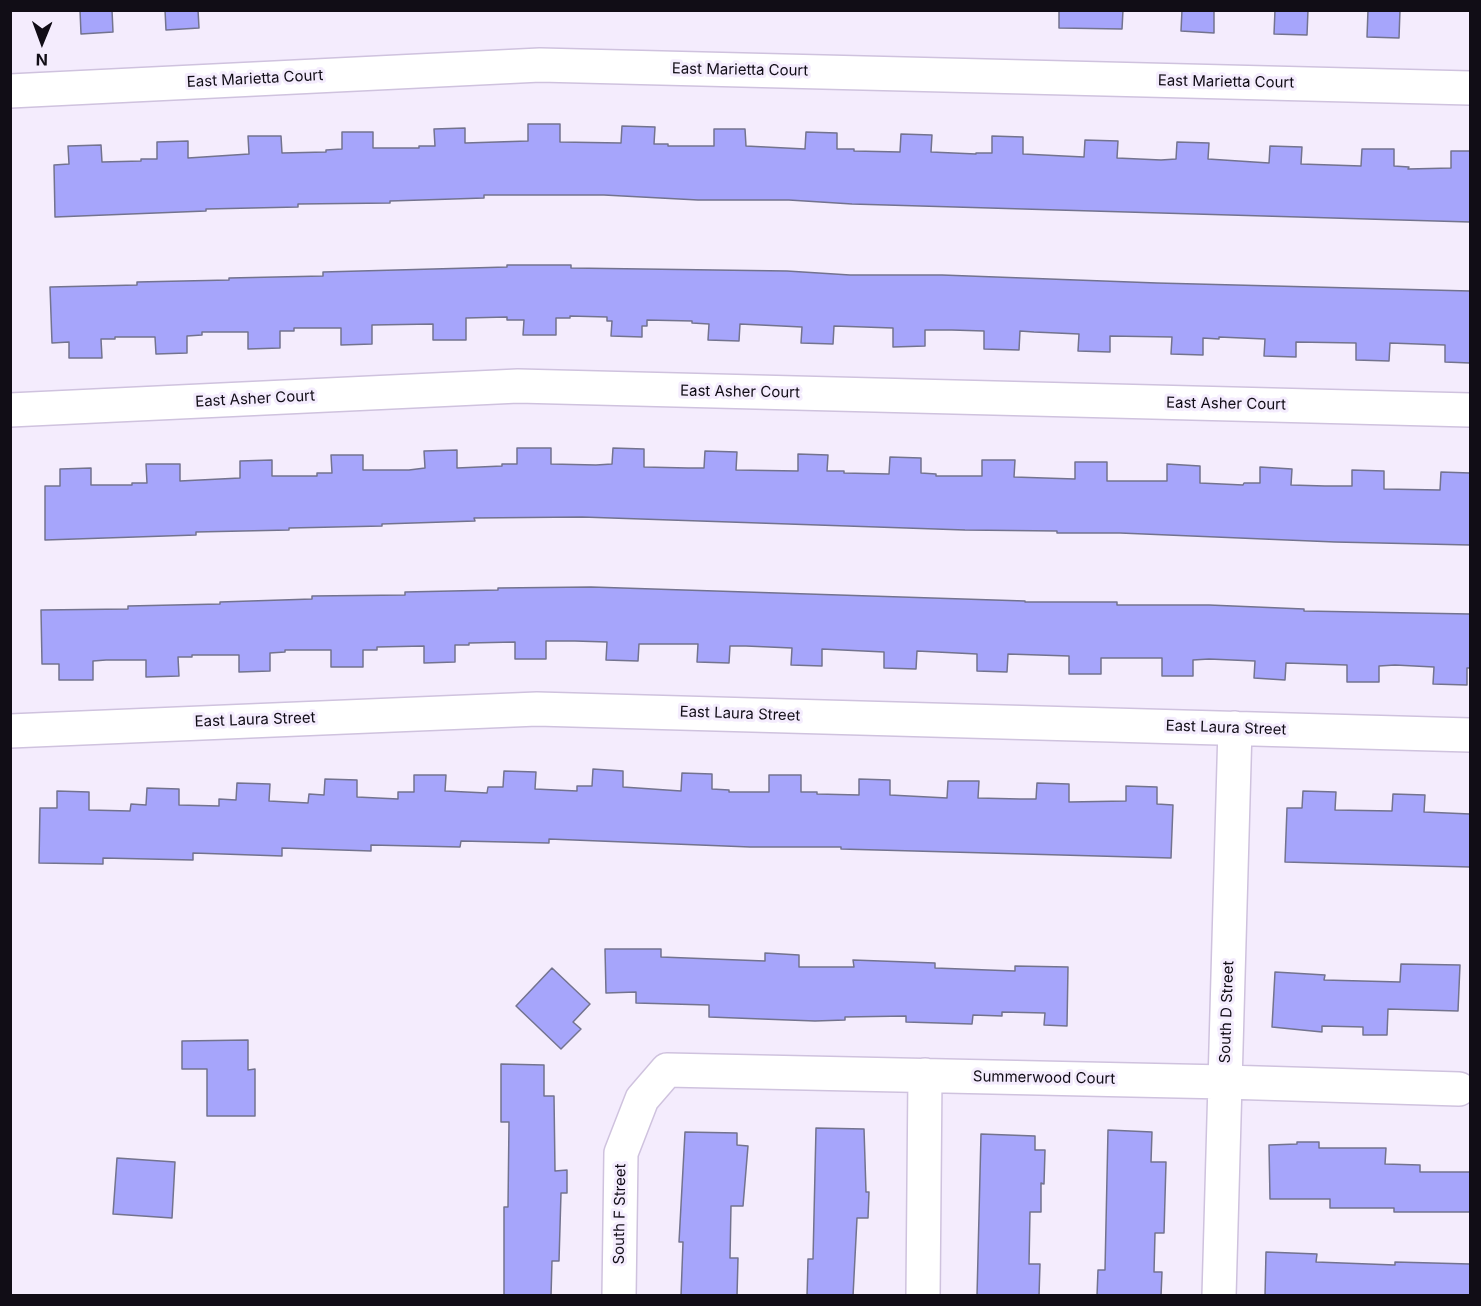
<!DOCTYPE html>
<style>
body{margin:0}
#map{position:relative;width:1481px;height:1306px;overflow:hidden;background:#f4ecfd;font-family:Inter,sans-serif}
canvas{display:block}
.frame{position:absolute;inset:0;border:12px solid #110d16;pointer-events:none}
.north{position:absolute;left:12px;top:12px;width:60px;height:60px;-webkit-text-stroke:4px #f4ecfd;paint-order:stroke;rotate:181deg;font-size:16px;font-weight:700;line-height:24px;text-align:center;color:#110d16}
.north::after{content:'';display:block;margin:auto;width:21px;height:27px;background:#110d16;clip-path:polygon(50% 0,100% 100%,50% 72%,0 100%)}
</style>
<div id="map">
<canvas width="1481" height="1306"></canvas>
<div class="frame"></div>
<div class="north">N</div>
</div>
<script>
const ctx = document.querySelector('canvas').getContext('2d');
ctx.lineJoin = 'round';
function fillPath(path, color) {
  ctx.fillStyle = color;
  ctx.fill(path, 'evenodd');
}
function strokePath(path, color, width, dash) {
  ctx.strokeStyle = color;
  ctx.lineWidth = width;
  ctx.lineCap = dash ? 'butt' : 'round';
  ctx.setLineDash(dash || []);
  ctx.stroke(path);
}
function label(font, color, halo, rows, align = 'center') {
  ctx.font = font + ' Inter,sans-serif';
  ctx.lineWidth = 6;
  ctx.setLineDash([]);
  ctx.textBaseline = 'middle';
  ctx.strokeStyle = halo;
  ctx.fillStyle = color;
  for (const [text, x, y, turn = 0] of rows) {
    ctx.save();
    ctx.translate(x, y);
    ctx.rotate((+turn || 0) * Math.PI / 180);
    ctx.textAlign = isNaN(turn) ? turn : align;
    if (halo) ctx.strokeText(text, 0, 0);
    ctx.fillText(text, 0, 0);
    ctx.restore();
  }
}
const building = new Path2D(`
 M80,10H112L113,32L81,34Z
 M165,10H198L199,28L166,30Z
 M1059,10H1123L1122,29L1059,28Z
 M1182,10H1214V33L1181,31Z
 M1275,10H1308L1307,35L1274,34Z
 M1368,10H1400L1399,38L1367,37Z
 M528,124H560V142L621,143L622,126L655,127L654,144H668V146H714V129H745L746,146L805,149L806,132L837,133V149H854V151L900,152L901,134L932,135L931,152L976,154V153H992V136L1023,137V154L1084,157L1085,140L1118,141L1117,158L1161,160L1176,159L1177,142L1209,143L1208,159L1269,163L1270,146L1302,147L1301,164L1361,166L1362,149H1394V166L1409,167L1408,169L1451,168V151H1470V222L852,204L789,200H698L604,195H484V198L390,201V203L298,204V207L206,209V211L55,217L54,165L69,164L68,146L101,145L102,162L141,161V159H157V142L188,141V158L249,154L248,136H281L282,153L326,152V150L342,149V132H373V148H419V146H435L434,129L465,128V143L528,141Z
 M507,265H571V268L787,271L850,275H942L1157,283L1470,291V363L1445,362V345L1390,343L1389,361L1356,360V343L1296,342V357L1264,356L1265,339L1219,337V339L1203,338V355L1171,354L1172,337L1110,336V352L1078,351L1079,334L1034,332L1020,331L1019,350L984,349V331L952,330H925V346L893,347V328L834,326L833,344L801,343L802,327L740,324L739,341L708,340L709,324L692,323V321L647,320V326H642V337L611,336L612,321H607V317L570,316V318H556V335H523L524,320H507V317L466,318V340H433V324L372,325V344L341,345V328H294V331H280V348L248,349V332H202V335L187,336V353L156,354L155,337H115V339H101L102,358H69V342L52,343L50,287L137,285V282L229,280V278L323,276V272L507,267Z
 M517,448H551V464L596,465L612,464L613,448L644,449V467L688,468H704L705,451L737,452L736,470L798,471V454L828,455L827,471H844V473L889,474L890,457L921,458V473L936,474V476H982V460H1015L1014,477L1075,479V462H1107V481H1167V464L1200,466V483L1243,485L1244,483H1260V467L1292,469L1291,485L1325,486H1352V470L1384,471V489L1440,490L1441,472L1470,473V545L1335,542L1120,533H1057V531L965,530L582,517L474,518L475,521L382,524V526L289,528V530L196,532V535L45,540V486H60V469L91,468V485H132V483H147L146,464H180V481L240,478V461L272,460V476H317V473H332L331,455H363V470H409L425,468L424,451L457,450V468L502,466V464H517Z
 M591,587L1025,601V602H1117V605H1209L1304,609V611L1470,614V668H1467V685L1433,684L1434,667L1395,665L1379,666V682H1347V665L1286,663L1285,680L1254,678L1255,661L1209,659L1193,660V676H1162V658H1101V674H1069V656L1008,654L1007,672L977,671V654L917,651L916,669L884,668V652L822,649V666L791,665L792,648L746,646H730L729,663L697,662L698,644H639L638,661L606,660L607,642L575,641H546V659H515V642L469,643V645H455V662L424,663V646L377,647V650H363V667H331V650H285V652L270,653V671L239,672V655H192V657H178L179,676L146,677V660H106L93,661V680H59V664H42L41,610L128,609V606L220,604V602L312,599V596L405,595V592L498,590V588Z
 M593,769L623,771V787L681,791L682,773L712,774V789L729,790V792H769V775H801V792H817V794L859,795V779L890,780V795L947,798L948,781H979L978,798L1020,799H1036L1037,783L1069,784V802L1126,801V786L1157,787V804L1173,805L1171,858L841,849V847H750L549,839V843L461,841L460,847L371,845V851L282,848V856L193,853V860L103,858V864L39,863L40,808H57V791L89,792V810L130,811L131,804L146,805L147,788L179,789V805L219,806V799L236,800L237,783L270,784L269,801L308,803L309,794L324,795L325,779L357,780V797L398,799V792H414V775H446L445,791L487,793L488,787H503L504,771L536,772L535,789L577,791V786H592Z
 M1303,791L1336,792L1335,810L1392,811L1393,794L1425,795L1424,812L1470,814V867L1285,862L1287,808H1302Z
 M605,949H661V957L765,961V953L799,955V967H854L853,960L935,963V968L1015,971V966L1068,967L1067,1026L1044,1025L1045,1013L1002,1012V1016L973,1015L972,1024L906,1022V1016L845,1017V1020L815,1021L709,1017V1005L636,1003V992L606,993Z
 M1401,964L1460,965L1458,1011L1388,1009L1387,1035H1363V1027L1322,1026V1032L1272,1027L1275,972L1325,975L1324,980L1400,982Z
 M552,968L590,1004L573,1022L581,1029L561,1049L516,1006Z
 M248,1040V1070L255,1069V1116H207V1069H182V1041Z
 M501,1064L544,1065V1096H554L555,1171L567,1170V1193H561L559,1261H552L551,1296H504V1207H508L509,1122H501Z
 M816,1128L864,1129L866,1192H869L868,1218H857L853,1296H807L808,1259H813Z
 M1108,1130L1152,1132L1151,1162H1166L1164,1233H1155L1154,1272H1162L1161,1296H1097L1098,1270H1105Z
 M685,1132L737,1133V1145L748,1146L743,1206H731L730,1258H738L737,1296H681L683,1242H679Z
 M981,1134L1035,1136V1150H1045L1044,1184L1041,1183V1212H1030L1029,1264H1040L1039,1296H977Z
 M1297,1142H1319V1148H1386L1385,1164L1420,1165V1172H1470V1212H1394V1208H1330V1199H1270L1269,1145L1297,1144Z
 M117,1158L175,1162L172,1218L113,1214Z
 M1266,1252L1317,1254L1316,1262L1395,1265V1262L1470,1264V1296H1265Z`);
const minor = new Path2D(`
 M10,91L540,65L1470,88
 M10,410L518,386L1470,410
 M10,731L537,709L1470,735
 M619,1296L621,1153L642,1099L667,1070L1225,1082L1459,1089
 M923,1296L925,1075
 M1219,1296L1235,728`);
const streetNames = [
 ["East Marietta Court",740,70,1],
 ["East Marietta Court",255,79,-3],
 ["East Marietta Court",1226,82,1],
 ["East Asher Court",740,392,1],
 ["East Asher Court",255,399,-3],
 ["East Asher Court",1226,404,1],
 ["East Laura Street",740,714,2],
 ["East Laura Street",255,720,-2],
 ["East Laura Street",1226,728,2],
 ["South D Street",1227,1012,-88],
 ["Summerwood Court",1044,1078,1],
 ["South F Street",620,1214,-89]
];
fillPath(building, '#a6a5fb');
strokePath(building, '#73738e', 1.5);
strokePath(minor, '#cfc2de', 36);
strokePath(minor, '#fff', 33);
label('15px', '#110d16', '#f4ecfd', streetNames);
</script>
